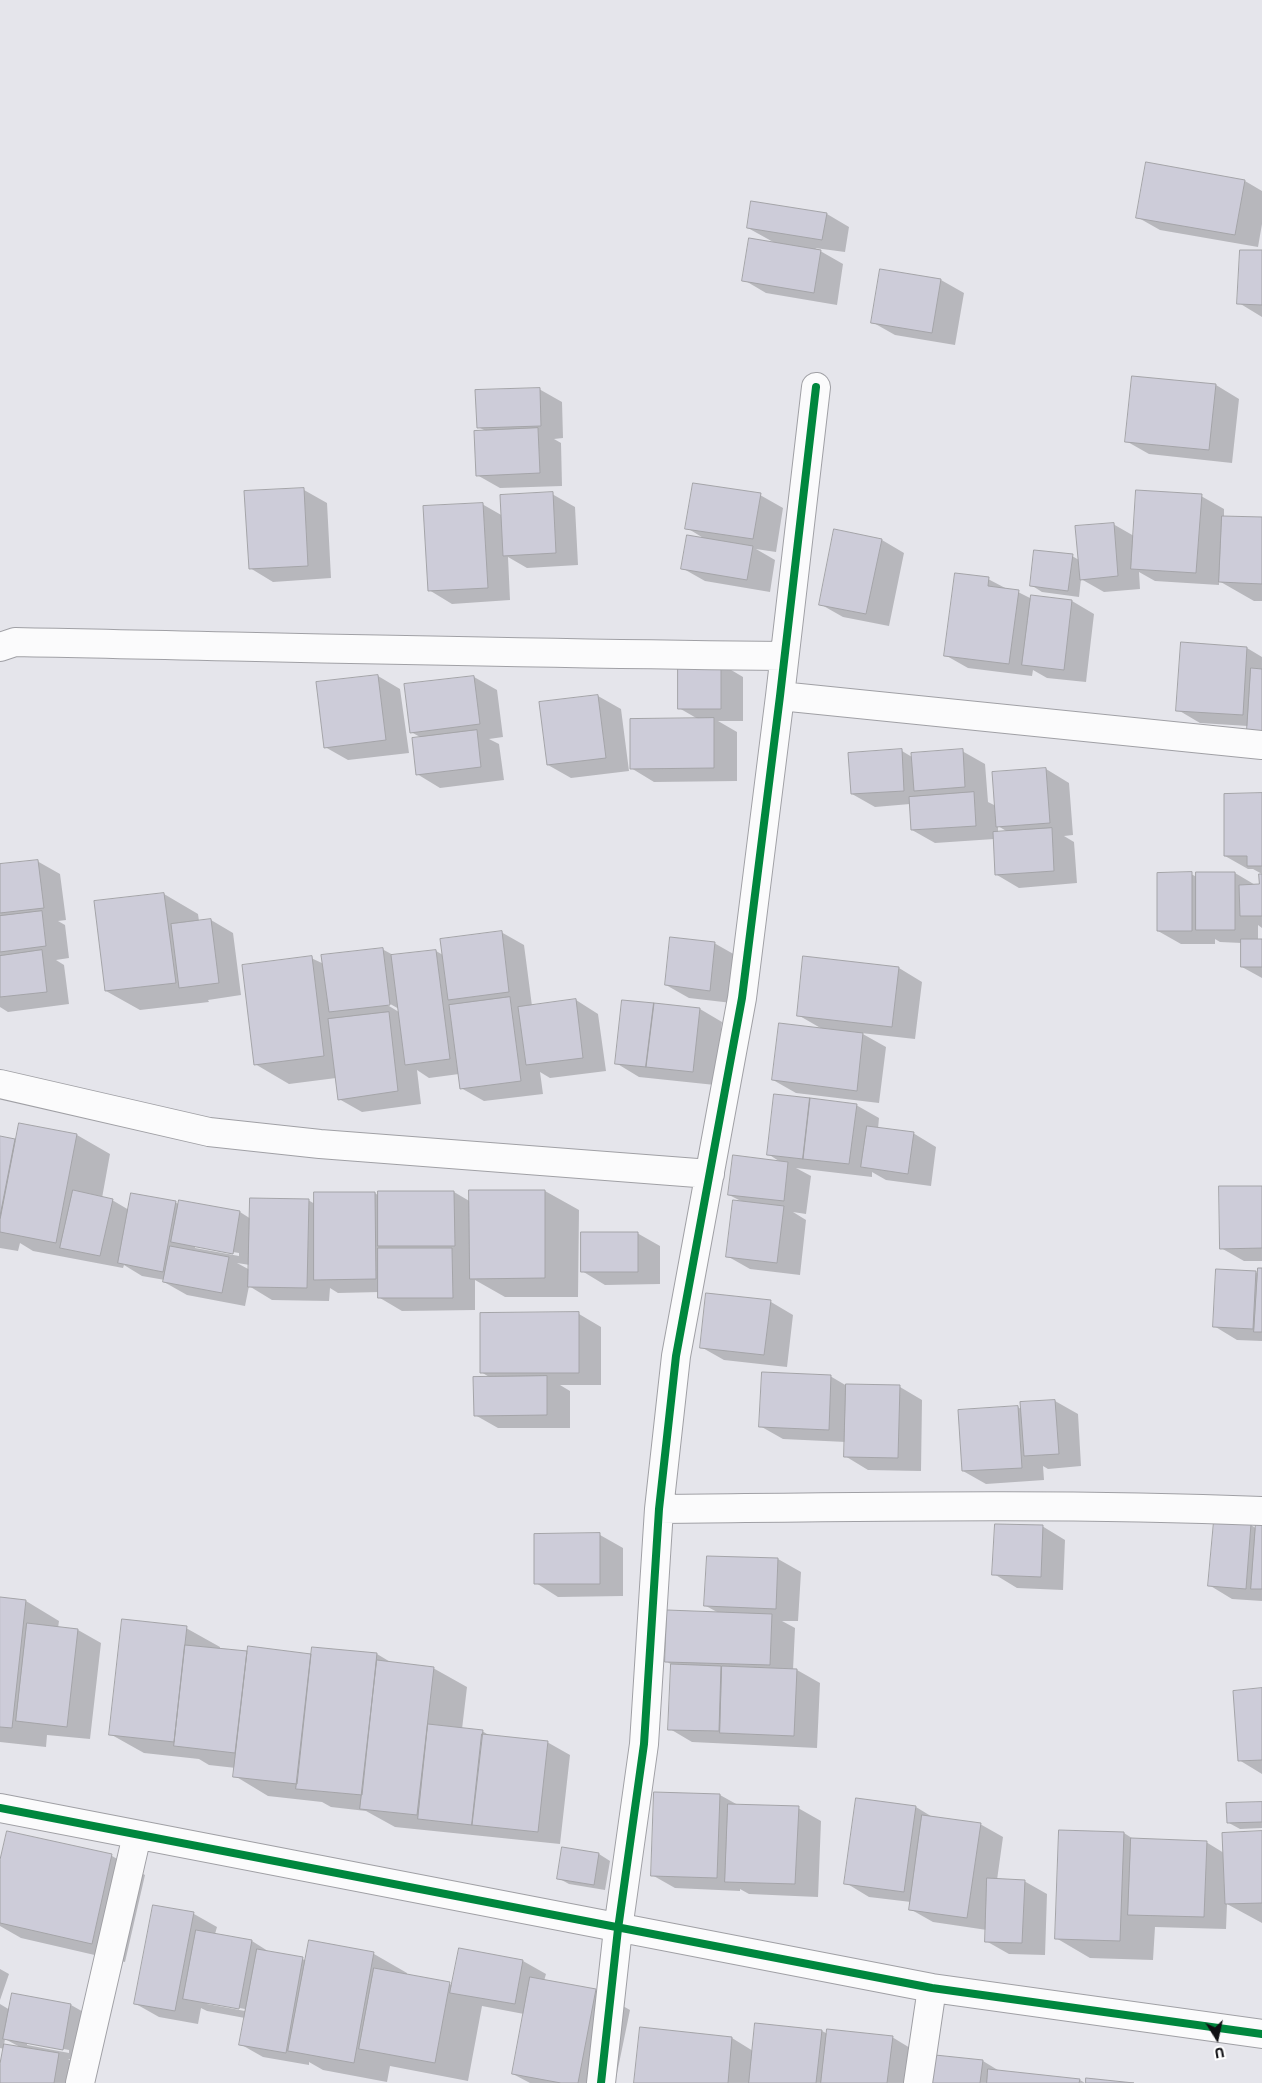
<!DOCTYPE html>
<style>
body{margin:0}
#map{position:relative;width:1262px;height:2083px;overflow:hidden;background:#e5e5eb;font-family:"IBM Plex Sans",sans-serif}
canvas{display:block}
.north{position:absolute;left:1192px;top:2013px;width:50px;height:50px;-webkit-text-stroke:4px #fff;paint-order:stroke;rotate:170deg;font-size:14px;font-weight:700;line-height:20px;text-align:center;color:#0f0f13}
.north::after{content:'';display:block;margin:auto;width:18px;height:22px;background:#0f0f13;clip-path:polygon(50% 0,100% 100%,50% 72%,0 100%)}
</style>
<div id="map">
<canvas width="1262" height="2083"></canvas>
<div class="north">U</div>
</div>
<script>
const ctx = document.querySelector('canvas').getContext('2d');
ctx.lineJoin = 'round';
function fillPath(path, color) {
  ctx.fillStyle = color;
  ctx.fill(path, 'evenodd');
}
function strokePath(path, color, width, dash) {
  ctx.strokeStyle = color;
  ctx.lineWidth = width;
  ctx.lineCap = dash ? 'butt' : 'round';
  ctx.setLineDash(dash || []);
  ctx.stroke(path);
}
const shadow = new Path2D(`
 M1245,181L1262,191V224L1258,247L1160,230L1137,217Z
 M827,214L849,227L845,252L815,248L843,264L837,305L766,293L744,280L775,243L748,228Z
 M1262,252V317L1239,303Z
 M941,280L964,293L955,345L895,335L872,322Z
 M1216,385L1239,399L1232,463L1149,454L1126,441Z
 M539,389L562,402L563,438L554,439L561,443L562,486L500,488L477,475L486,431L478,427Z
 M304,490L327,503L331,578L273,582L250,568Z
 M552,494L575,507L578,565L527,568L508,557L510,600L452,604L429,590L482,504L503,516Z
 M760,495L783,508L776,552L756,549L775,560L770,592L705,581L682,568L705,539L687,528Z
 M1201,496L1224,509V517L1262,519V601H1254L1219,581V585L1155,581L1139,572L1140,589L1104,592L1081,579L1079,597L1042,592L1031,585L1072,556L1079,560L1113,524L1134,536Z
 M882,540L904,553L889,626L843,617L820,604Z
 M988,579L1009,590L1018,592L1032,599L1072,601L1094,614L1086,682L1047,678L1033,670L1032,676L968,668L945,655Z
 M1182,644L1247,648L1262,657V737L1248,726L1200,723L1178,710Z
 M721,664L743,677V721H718L737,732V781L654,782L631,768L698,719L679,708Z
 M378,676L400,689L409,753L348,760L325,747Z
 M474,677L497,690L503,737L489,739L499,744L504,780L440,788L417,774L422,738L411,732Z
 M598,696L621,709L629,771L571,778L548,765Z
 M902,751L912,757L962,751L985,764L988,802L996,806L1046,769L1069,783L1073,835L1064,836L1074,842L1077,883L1019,888L997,875L994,839L935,843L912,830L910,804L875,807L852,794ZM998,826L1008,832L998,833Z
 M1262,795V874L1253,869H1248L1225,856Z
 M37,861L60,874L66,920L58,921L65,925L69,958L56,960L64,965L69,1004L8,1012L0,1007V866Z
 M1235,873L1257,886H1260L1262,875V928L1258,925V940H1262V978L1242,967V943L1220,942L1215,939V944H1181L1158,931L1191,874L1197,877Z
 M164,894L198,914L199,921L211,920L233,933L241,995L208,1000L209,1002L140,1010L106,991Z
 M501,932L524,945L532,1006L576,1000L598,1014L606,1071L550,1078L540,1072L543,1094L484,1101L461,1088L459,1074L429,1078L417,1070L421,1104L362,1112L339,1099L336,1078L289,1084L255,1064L311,958L324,964L382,949L395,956L436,951L443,955ZM385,1001L399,1009V1012L384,1003Z
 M714,943L737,956L732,1003L689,998L666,985Z
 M899,968L922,982L915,1039L861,1033L886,1047L879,1103L796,1093L773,1080L824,1030L798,1015Z
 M700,1009L722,1022L715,1085L639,1077L616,1063Z
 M856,1105L879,1118L878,1129L913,1133L936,1147L931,1186L886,1180L872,1172V1177L796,1168L811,1176L806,1214L793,1212L806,1220L800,1275L750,1269L727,1256L743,1202L729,1195L782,1163L768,1154Z
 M77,1135L110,1154L102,1198L112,1200L129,1210L175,1202L180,1205V1201L240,1212L251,1219L308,1200L315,1204L375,1193L379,1196V1193L454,1192L471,1202L545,1191L579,1210L578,1297H505L475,1280V1310L402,1311L380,1298V1292L338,1293L330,1288L329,1301L272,1300L249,1286L245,1306L187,1295L164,1282L165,1280L142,1276L124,1265L123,1268L33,1251L20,1243L18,1251L0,1248V1138L16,1141ZM195,1246L239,1253V1256L195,1248ZM237,1263L250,1265V1270Z
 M1262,1187V1261H1244L1221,1248Z
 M637,1233L660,1246V1284L605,1285L582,1271Z
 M1262,1269V1341L1237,1340L1214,1326L1256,1272L1258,1274Z
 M771,1302L793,1315L787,1367L724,1360L701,1347Z
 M579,1314L601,1327V1385H560L570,1391V1428H498L475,1415L491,1378L481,1372Z
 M830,1376L847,1386L900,1387L922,1400L921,1471L868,1470L845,1456L846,1442L783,1439L760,1426Z
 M1055,1401L1078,1414L1081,1466L1048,1469L1043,1466L1044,1480L986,1484L963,1471L1018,1407L1022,1410Z
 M1262,1523V1601L1232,1599L1209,1585L1251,1525L1257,1529Z
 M1042,1526L1065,1540L1063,1590L1017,1588L994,1574Z
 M600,1535L623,1548V1596L558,1597L536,1583Z
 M778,1559L801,1572L798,1621H782L795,1628L793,1670H797L820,1683L817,1748L692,1742L670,1729L672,1665L666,1661L719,1613L706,1606Z
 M0,1598L26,1601L59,1621L58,1628L78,1630L101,1643L90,1739L47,1735L46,1747L0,1742Z
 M186,1628L220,1647V1650L249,1653V1648L312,1655L313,1648L377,1654L392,1663L433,1668L467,1687L462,1729L482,1731L492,1737L547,1742L570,1755L560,1844L395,1827L366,1811L331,1807L322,1802L268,1796L235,1776L236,1768L209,1765L199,1759L144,1753L110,1734Z
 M1262,1690V1774L1239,1760Z
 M655,1793L720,1795L738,1805L798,1808L821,1821L818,1897L749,1894L740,1889V1891L675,1888L652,1875Z
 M1262,1803V1828L1240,1829L1229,1823Z
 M916,1807L934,1818L980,1824L1003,1837L997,1880L1024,1881L1047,1894L1045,1955L1009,1954L986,1941L987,1930L933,1922L910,1909L911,1902L869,1897L846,1883Z
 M1060,1831L1124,1833L1135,1840L1206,1842L1224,1853L1262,1832V1923L1227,1904L1226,1929L1155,1927L1153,1960L1090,1958L1056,1938Z
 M8,1832L112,1856L145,1875L125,1962L21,1938L0,1926V1866Z
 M563,1848L599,1854L610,1861L605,1890L569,1884L558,1878Z
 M154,1907L194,1914L217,1927L215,1934L252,1941L271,1953L306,1960L310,1942L374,1954L407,1973V1975L453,1985L460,1950L523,1961L546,1974L544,1981L596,1991L630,2010L615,2083H530L513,2074L524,2014L482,2006L468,2081L390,2066L387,2082L323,2070L309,2062V2065L263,2057L240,2044L245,2018L207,2011L201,2008L198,2024L159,2017L136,2004ZM207,2002L245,2009V2011L207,2004Z
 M0,1969L9,1974L0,2000Z
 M13,1994L71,2005L94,2018L85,2062L68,2059L82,2068L79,2083H0L4,2049L0,2048V2004L10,2010ZM5,2039L20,2047L4,2045ZM27,2042L69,2050V2053L27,2045Z
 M756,2024L822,2031L828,2034L892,2037L915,2051L911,2083H635L641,2028L732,2038L753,2051Z
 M983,2061L1001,2072L1080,2080L1085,2083H933Z`);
const building = new Path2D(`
 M1146,162L1245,180L1235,235L1136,218Z
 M751,201L827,213L822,240L747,228Z
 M749,238L821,250L814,293L742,281Z
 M1240,250H1262V305L1237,304Z
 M880,269L941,279L932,333L871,323Z
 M1132,376L1216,384L1209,450L1125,442Z
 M540,388L541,426L477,428L475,390Z
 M538,428L540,473L476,476L474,431Z
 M693,483L761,493L753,539L685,529Z
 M304,488L308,566L249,569L244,491Z
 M1136,490L1202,494L1196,573L1131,569Z
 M553,492L556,553L503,556L500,495Z
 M483,503L488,588L428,591L423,506Z
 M1222,516L1262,517V584L1219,582Z
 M1114,523L1118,576L1080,580L1075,526Z
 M834,529L882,539L866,614L819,605Z
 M687,535L753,546L747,580L681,569Z
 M1034,550L1073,554L1068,591L1030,586Z
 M955,573L989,577L988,586L1019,590L1009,664L944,656Z
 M1031,595L1072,600L1064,670L1022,665Z
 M1181,642L1247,647L1243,715L1176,711Z
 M678,663H721V709H678Z
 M1251,668L1262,669V731L1247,730Z
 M378,675L386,740L324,748L316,682Z
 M474,676L480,724L410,733L404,684Z
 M598,695L606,758L547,765L539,702Z
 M714,718V768L630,769V719Z
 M477,730L481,767L416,775L412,738Z
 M902,749L904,791L851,794L848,753Z
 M963,749L965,787L914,791L911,753Z
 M1046,768L1050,823L996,827L992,772Z
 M974,792L976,826L911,830L909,797Z
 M1262,793V866H1247V856H1224V794Z
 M1052,828L1054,871L995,875L993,832Z
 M38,860L44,908L0,913V864Z
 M1192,872V931H1157V873Z
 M1196,872H1235V930H1196Z
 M1259,874H1262V916H1240L1239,885L1259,884Z
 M164,893L176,983L105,991L94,901Z
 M42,911L46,946L0,952V916Z
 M211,919L219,983L179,988L171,924Z
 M502,931L509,992L448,1000L440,939Z
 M670,937L715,942L710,991L665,985Z
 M1241,939H1262V967H1241Z
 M383,948L390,1005L329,1012L321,955Z
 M42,950L47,992L0,997V956Z
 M436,950L450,1059L405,1065L391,955Z
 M312,956L324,1056L254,1065L242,965Z
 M803,956L899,967L892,1027L797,1016Z
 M510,997L521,1081L460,1089L449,1005Z
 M576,999L583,1058L526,1065L518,1007Z
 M622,1000L654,1003L646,1067L615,1064Z
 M654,1003L700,1008L693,1072L646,1067Z
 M389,1012L398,1091L338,1100L328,1019Z
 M779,1023L863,1033L857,1091L772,1080Z
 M774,1094L810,1098L803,1159L767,1155Z
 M810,1098L857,1104L849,1164L803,1159Z
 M19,1123L77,1134L56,1243L0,1232V1220Z
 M867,1126L914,1132L908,1174L861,1167Z
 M0,1136L15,1139L0,1216Z
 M733,1155L788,1162L784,1201L728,1195Z
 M1219,1186H1262V1248L1220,1249Z
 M73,1190L113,1199L100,1256L60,1248Z
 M469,1190H545V1278L470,1279Z
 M378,1191H454L455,1246H378Z
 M314,1192H375L376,1279L314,1280Z
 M131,1193L176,1201L163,1272L118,1263Z
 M250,1198L309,1199L307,1288L248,1287Z
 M179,1200L240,1211L233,1254L171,1242Z
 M733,1200L784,1206L777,1263L726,1257Z
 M581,1232H638V1272H581Z
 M170,1246L229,1257L222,1293L163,1282Z
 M378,1248H452L453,1298H378Z
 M1258,1268H1262V1332H1254Z
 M1216,1269L1256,1271L1253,1329L1213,1327Z
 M706,1293L771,1300L764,1355L700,1348Z
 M579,1312V1373H480V1313Z
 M762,1372L831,1375L829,1430L759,1427Z
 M547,1376V1415L474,1416L473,1377Z
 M846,1384L900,1385L898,1458L844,1457Z
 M1055,1400L1059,1454L1024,1456L1020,1402Z
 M1018,1406L1022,1468L962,1471L958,1410Z
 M1214,1521L1251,1524L1246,1589L1208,1586Z
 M1256,1522H1262V1589H1251Z
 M995,1524L1043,1525L1041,1577L992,1575Z
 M600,1533V1584H534V1534Z
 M707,1556L778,1558L776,1609L704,1606Z
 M0,1597L26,1600L12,1728L0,1727Z
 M667,1610L772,1614L770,1665L665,1662Z
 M122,1619L187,1626L174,1742L109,1735Z
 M27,1623L78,1629L67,1727L16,1721Z
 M185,1645L247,1651L235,1753L174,1746Z
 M248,1646L311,1654L297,1784L233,1777Z
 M312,1647L377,1653L362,1795L296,1789Z
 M377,1660L434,1667L417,1815L360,1809Z
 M671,1664L721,1666L719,1731L668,1730Z
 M722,1666L797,1669L794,1736L720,1733Z
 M1262,1688V1760L1238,1761L1233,1691Z
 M428,1724L483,1730L472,1825L418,1819Z
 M482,1734L548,1741L538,1832L472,1825Z
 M654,1792L720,1794L717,1878L651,1876Z
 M856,1798L916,1806L904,1892L844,1884Z
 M1262,1802V1822L1227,1823L1226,1803Z
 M728,1804L799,1806L795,1884L725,1882Z
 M922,1815L981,1823L967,1918L909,1910Z
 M1059,1830L1124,1832L1120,1941L1055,1939Z
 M7,1831L112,1854L92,1944L0,1923V1860Z
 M1262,1831V1903L1225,1904L1222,1833Z
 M1131,1838L1207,1841L1204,1917L1128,1915Z
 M562,1847L599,1853L594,1885L557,1879Z
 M987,1878L1025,1880L1022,1943L985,1942Z
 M153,1905L194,1912L175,2011L134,2004Z
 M196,1930L252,1940L239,2009L183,1999Z
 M309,1940L374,1952L354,2063L288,2051Z
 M459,1948L523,1960L515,2004L450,1993Z
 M257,1949L303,1957L286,2053L239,2045Z
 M374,1968L450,1982L435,2063L359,2049Z
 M530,1977L596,1989L578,2083H561L512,2074Z
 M12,1993L71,2004L63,2050L3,2039Z
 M755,2023L822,2030L816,2083H749Z
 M640,2027L732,2037L728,2083H634Z
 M827,2029L893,2036L887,2083H821Z
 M4,2044L59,2053L54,2083H0V2064Z
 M935,2055L983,2060L980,2083H932Z
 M988,2069L1080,2079L1079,2083H987Z
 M1086,2078L1134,2083H1086Z`);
const minor = new Path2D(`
 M0,647L15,642C271,647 527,654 784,656
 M780,696L1262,745
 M0,1084L209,1132L320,1144L710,1174
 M659,1509C860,1507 1061,1503 1262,1511
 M0,1808L932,1988L1262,2034
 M80,2083L137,1835
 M601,2083L618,1929L644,1744L659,1509L676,1356L742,998L780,696L816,387
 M918,2083L932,1988`);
const cycleway = new Path2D(`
 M0,1808L932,1988L1262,2034
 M601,2083L618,1929L644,1744L659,1509L676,1356L742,998L780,696L816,387`);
fillPath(shadow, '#0003');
fillPath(building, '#cdccd9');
strokePath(building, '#a4a4a8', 1);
strokePath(minor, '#a0a0a5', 30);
strokePath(minor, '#fbfbfc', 28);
strokePath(cycleway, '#00873e', 8);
</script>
